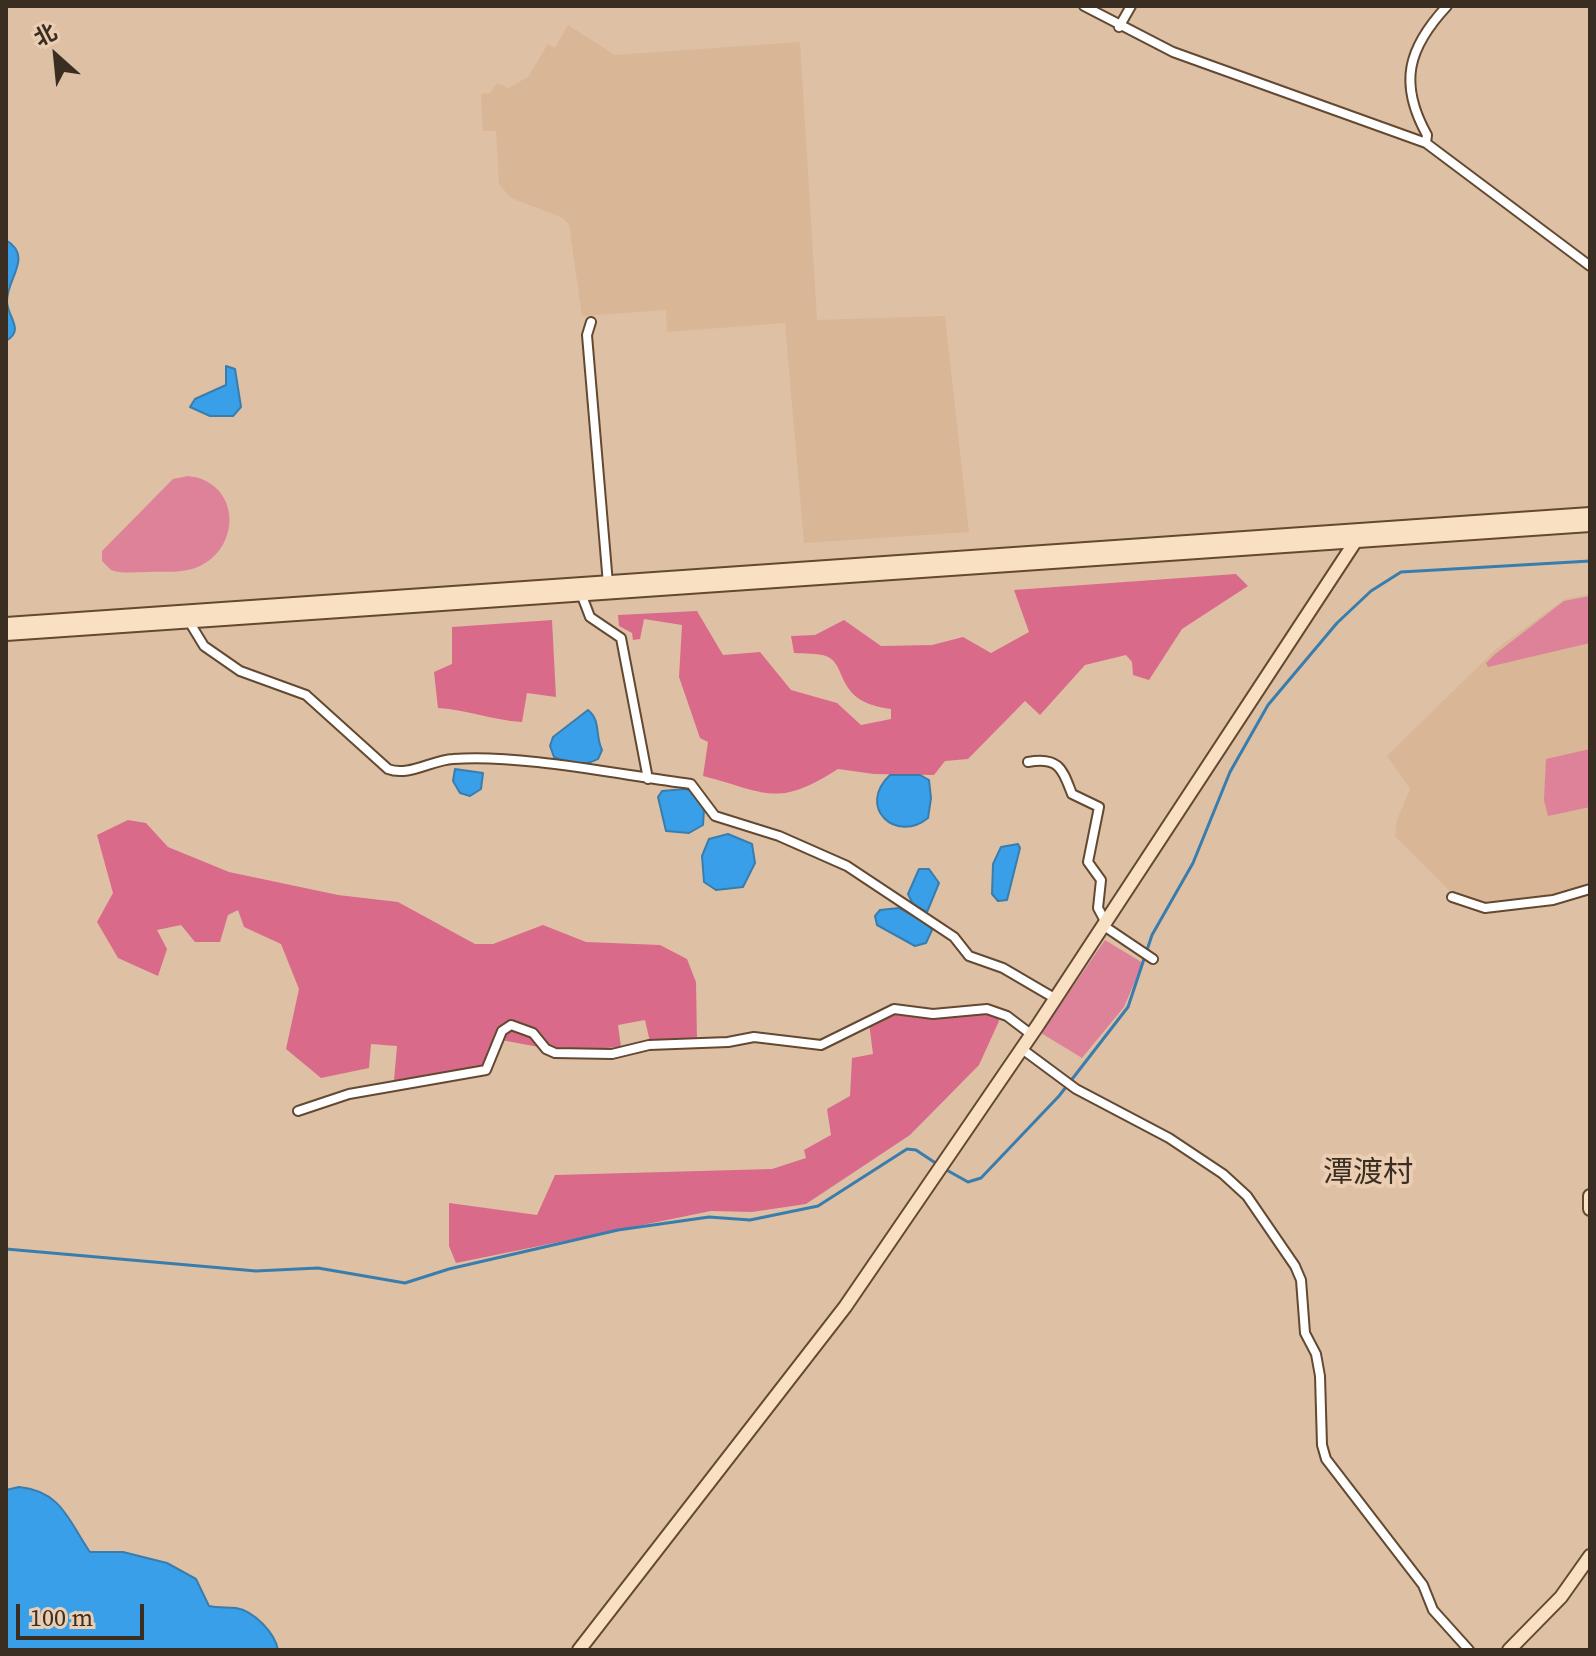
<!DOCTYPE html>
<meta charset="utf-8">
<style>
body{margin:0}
#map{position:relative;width:1596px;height:1656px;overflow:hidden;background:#dec0a5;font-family:"Source Serif 4","Noto Sans SC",serif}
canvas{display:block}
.frame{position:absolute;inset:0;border:8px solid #3a2e23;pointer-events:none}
.north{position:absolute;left:16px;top:16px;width:80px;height:80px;-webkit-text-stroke:6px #ebcdb1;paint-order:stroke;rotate:333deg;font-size:22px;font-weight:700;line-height:32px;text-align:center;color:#3a2e23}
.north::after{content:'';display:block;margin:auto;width:28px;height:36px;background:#3a2e23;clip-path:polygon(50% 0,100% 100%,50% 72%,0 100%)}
.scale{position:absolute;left:16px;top:1604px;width:128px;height:36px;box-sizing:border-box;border:4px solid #3a2e23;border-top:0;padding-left:10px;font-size:24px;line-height:28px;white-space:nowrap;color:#3a2e23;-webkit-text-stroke:6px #ebcdb1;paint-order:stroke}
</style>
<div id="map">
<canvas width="1596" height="1656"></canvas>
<div class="frame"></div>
<div class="north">北</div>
<div class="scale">100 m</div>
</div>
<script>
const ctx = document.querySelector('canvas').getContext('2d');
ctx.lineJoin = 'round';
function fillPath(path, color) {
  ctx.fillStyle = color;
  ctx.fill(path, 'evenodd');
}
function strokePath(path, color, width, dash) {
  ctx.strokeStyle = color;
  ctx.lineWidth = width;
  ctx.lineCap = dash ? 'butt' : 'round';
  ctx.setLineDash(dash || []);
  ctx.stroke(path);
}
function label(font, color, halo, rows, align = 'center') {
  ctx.font = font + ' "Source Serif 4","Noto Sans SC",serif';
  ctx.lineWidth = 8;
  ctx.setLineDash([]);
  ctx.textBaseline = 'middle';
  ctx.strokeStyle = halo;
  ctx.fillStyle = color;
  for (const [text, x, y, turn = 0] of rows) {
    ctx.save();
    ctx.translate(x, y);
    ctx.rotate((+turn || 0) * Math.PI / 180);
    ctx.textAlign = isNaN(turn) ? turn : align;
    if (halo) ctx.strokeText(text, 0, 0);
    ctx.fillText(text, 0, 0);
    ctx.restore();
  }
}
const built = new Path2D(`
 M568,25L615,55L800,42L817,320L945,316L969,532L804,543L785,323L667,332L666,310L582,316L569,225L563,218L511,198L499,184L496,131H483L481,94L490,93L497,83L508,88L528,77L548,44L555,48Z
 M1590,594V888L1486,905L1453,894L1395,836L1397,820L1410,789L1387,756L1496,649L1565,599Z`);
const green = new Path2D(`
 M188,476C238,481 243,543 202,565C185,574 165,571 147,572C135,572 122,574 111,570L102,561V551L173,479Z
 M1590,596V643L1488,667L1486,663L1494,655L1564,601Z
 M1590,749V807L1548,816L1544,800L1546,759Z
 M1105,940L1143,963L1124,1007L1082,1058L1041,1033Z`);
const forest = new Path2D(`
 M1236,574L1248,586L1182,629L1149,680L1133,675L1132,662L1126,655L1085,665L1040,715L1025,701L968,759L945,761L934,775L874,774L838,769C777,808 768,793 703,776L708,742L700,738L679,677L682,625L644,619L640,639L633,640L632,633L619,626L618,615L697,611L723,655L760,652L791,690L837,703L861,725L891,719V709C833,702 849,665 826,656C817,653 804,654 794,653L791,636L815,635L844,620L881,646L932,645L963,637L991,653L1029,632L1014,590Z
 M552,620L556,697L527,693L522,722C492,720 468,710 438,708L434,672L452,664V627Z
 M128,820L146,823L168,847L229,872L338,895L398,902L475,944H493L543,925L586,942L660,945L687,959L696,982L697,1040L650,1042L645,1020L618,1025L621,1047L560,1051L496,1039L485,1068L394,1080L397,1046L371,1044L369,1068L321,1078L286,1049L299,989L281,944L244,927L238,910L228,915L220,942H195L181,925L157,930L167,949L158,976L118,958L97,922L113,893L97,835Z
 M979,1010L998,1014L999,1021L979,1065L910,1135L806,1204L752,1212L711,1211L456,1263L449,1246V1203L537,1215L555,1175L772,1169L806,1158L804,1150L831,1135L827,1109L850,1096L852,1058L873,1054L869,1023L897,1012Z`);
const water = new Path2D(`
 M6,240C34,257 6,279 7,302C8,318 25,330 6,341Z
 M226,366L235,369L241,407L233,416H210L190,407L195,399L226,385Z
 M588,710C601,720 595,736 602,750L598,759C586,766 566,763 554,757L550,746L553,737Z
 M455,769L483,773L481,789L470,796L460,793L453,781Z
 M890,775H920L929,780L931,798L928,818C896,844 856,807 890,775Z
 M686,789L695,792L704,810L703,825L689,833L666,831L658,797L662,791Z
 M728,834L752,844L755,863L743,887L716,890L704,882L702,856L709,839Z
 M1018,844L1020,848L1007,900L998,901L992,894L993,864L1001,847Z
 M919,869H929L939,883L927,912L913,904L908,894Z
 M899,908L929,924L932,930L926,943L915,946L877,925L875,916L880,910Z
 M19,1487C62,1491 69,1522 90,1552H123L167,1563L196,1579L209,1606C218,1608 227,1607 236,1608C254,1611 275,1633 278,1650H6V1490Z`);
const stream = new Path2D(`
 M943,1168L968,1182L981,1178L1059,1096L1128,1007L1152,935L1193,863L1230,772L1268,705L1337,623L1371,591L1401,572L1590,561
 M6,1249L256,1271L318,1268L405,1283L449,1269L618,1230L709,1217L750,1220L818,1206L907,1149L916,1150L937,1164`);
const street = new Path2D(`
 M1084,6L1173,52L1426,143L1590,266
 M1119,27L1131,6
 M1426,143L1427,135C1398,83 1408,48 1447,6
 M591,322L587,335L608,584
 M582,596L590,617L621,638L648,779
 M190,623L204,646L240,671L306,695L388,769C408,777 432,760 453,759C522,754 620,775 691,784L715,816L779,836L847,866L954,937L969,956L1003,968L1056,999
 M1028,762C1060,756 1063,771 1072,794L1099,807L1088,862L1101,880L1098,908L1106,923
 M1452,897L1485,908L1553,900L1590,889
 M1104,926L1153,959
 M1022,1049L1076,1089L1169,1138L1223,1174L1247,1196L1295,1266L1301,1280L1305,1333L1316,1354L1320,1376L1322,1445L1326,1459L1423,1585L1433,1610L1469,1650
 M298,1111L349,1094L486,1070L502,1031L511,1025L533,1033L546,1049L555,1053L612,1054L649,1045L728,1042L754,1037L821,1045L894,1009L933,1014L987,1009L1007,1016L1032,1035`);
const secondary = new Path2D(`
 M6,624L1590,514
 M6,634L1590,525
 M1590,1196V1209
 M579,1650L845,1307L1038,1025L1355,542
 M1509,1650L1561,1597L1590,1556`);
const quarterNames = [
 ["潭渡村",1368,1174]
];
fillPath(built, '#d9b695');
fillPath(green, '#dd8299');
fillPath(forest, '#da6a89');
fillPath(water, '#399fe8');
strokePath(water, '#397dad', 2);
strokePath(stream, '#397dad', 3);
strokePath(street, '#634931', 12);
strokePath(secondary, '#634931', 16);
strokePath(street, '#fff', 8);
strokePath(secondary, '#fae0c3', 12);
label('30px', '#3a2e23', '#ebcdb1', quarterNames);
</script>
